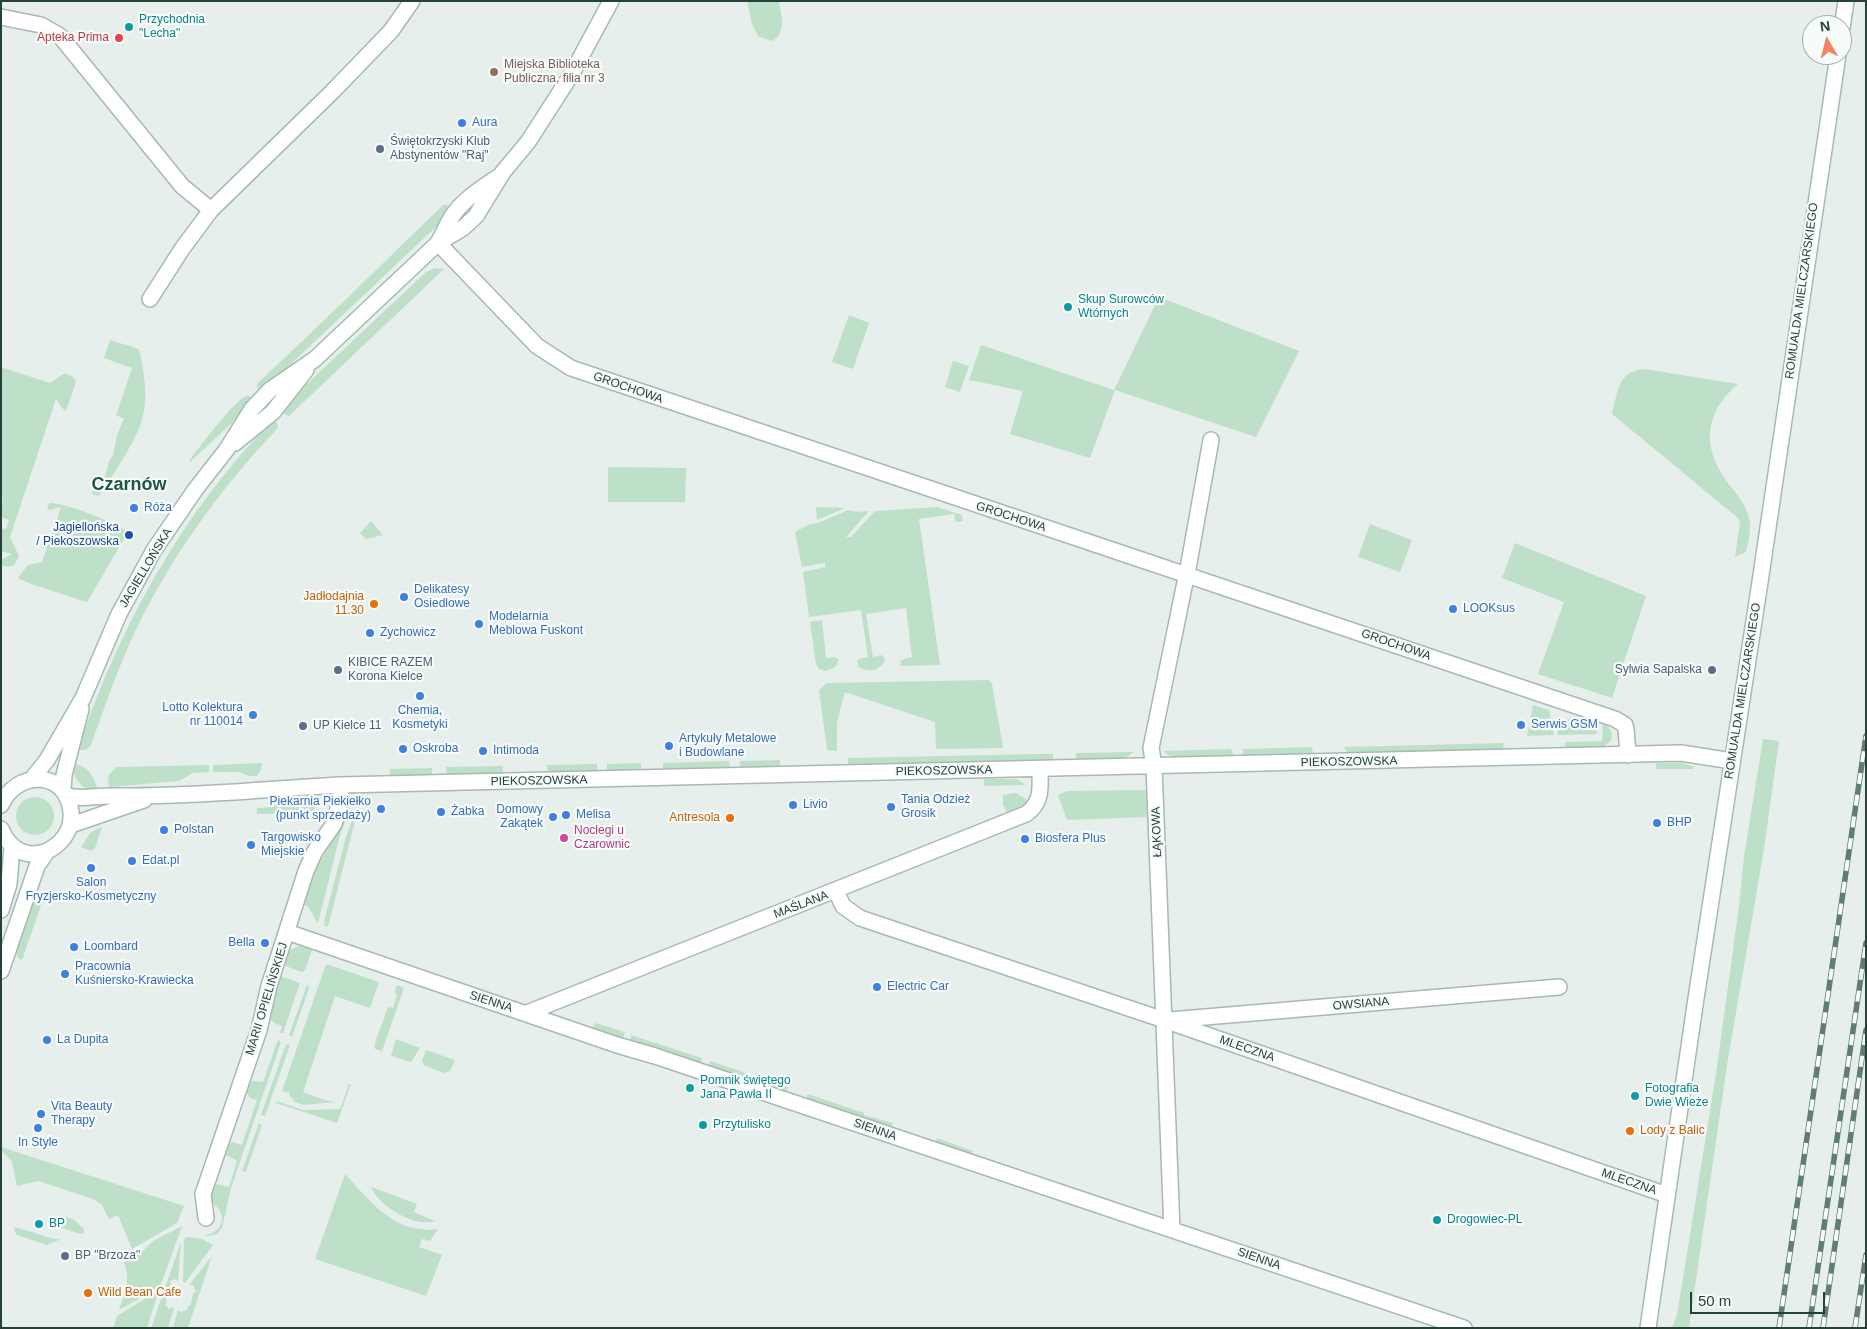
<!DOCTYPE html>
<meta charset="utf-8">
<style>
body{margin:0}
#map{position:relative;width:1867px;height:1329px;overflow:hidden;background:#e6efeb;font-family:Arial,sans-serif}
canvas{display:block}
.frame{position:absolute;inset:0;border:2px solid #24423a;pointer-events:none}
.north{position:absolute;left:1802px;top:15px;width:50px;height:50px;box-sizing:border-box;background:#f7fbf9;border:1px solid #a3b1ad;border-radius:50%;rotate:352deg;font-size:14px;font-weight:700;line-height:20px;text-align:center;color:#24423a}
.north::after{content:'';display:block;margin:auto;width:18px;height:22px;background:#f4845f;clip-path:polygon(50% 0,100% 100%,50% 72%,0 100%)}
.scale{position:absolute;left:1690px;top:1292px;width:135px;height:22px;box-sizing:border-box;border:2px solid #24423a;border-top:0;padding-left:6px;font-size:15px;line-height:18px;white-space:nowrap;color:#24423a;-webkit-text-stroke:4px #f7fbf9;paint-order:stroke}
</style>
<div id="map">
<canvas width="1867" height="1329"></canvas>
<div class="frame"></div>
<div class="north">N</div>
<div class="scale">50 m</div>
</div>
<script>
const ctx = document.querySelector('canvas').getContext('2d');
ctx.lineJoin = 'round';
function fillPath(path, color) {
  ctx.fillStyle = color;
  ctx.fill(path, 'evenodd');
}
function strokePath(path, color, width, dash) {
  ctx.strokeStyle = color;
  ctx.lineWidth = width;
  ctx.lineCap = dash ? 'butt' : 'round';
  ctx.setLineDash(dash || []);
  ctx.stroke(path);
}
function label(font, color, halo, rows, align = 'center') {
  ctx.font = font + ' Arial,sans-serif';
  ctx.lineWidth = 4.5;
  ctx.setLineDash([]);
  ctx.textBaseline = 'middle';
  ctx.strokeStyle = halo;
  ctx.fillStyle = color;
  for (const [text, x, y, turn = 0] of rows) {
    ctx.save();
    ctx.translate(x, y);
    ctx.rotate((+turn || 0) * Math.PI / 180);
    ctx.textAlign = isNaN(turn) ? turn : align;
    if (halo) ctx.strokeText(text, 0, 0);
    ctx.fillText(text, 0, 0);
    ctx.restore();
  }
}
const green = new Path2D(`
 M747,1L779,2C782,15 786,36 771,41L758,36L752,24Z
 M443,205H447L451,208L439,224L273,381L261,392L258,390L257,384L339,306Z
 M435,268L444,269L289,416L281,413L293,397L426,272Z
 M1159,297L1299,351L1256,437L1115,390L1090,458L1010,434L1023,391L969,380L981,345L1114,390Z
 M849,315L869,323L853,369L832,362Z
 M110,340L139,349C154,414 142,428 109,482C105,487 102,490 99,496L92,494L93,489H96L93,487L102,489L109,461L113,455L117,435L124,419L116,415L132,368L104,358Z
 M953,361L969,366L960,392L945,387Z
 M1,367L50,383L65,373L73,377L76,382L66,411L62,408L56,399L10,537L19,556L14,565L8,567L1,565V560L12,554L1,551V528L6,529L9,520L1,517L3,499L1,498Z
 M1644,369L1738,384C1706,411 1701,444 1725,479C1733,490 1744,501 1748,514C1752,526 1749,540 1746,552L1735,557L1740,522L1738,518L1612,414C1618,392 1617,371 1644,369Z
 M248,395L253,399L232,423L190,462L189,461C199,448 236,398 248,395Z
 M273,420L278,424L277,429C217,492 165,565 129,645C115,677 103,711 91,745L86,750H80L78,748C120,626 182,512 273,420Z
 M608,467L686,468L685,502H608Z
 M50,503C64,502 116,523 128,532L87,602L31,584L18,578L28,565L42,562L61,507L49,510L47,506Z
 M816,507L845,508L817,520Z
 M937,507L962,515L963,521L956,522L954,514L919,519L940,665L900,666L901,660L912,657L906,608L866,614L873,657L882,655L885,660C880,671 868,674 858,666L857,662L859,659L868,657L861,610L809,617L803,572L825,567V563L802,567L795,532L810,524L818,523L848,510L857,512L869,511L846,537H851L875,511Z
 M371,521L383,535L366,539L360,533Z
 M1370,524L1412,540L1400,572L1358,557Z
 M1515,543L1646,596L1612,698L1538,674L1564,602L1502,578Z
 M822,620L826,658L836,657L839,660L835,667L826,671L819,669L816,664L810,622Z
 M989,680L992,684L1003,748L936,749L935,722L845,692L837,722V751L827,750L819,690L827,683Z
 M1533,705L1549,710L1554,735L1527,736Z
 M1572,718L1597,726L1596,734L1558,735L1556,724Z
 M1603,724C1608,726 1612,730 1612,736C1611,752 1577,749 1565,749V742L1602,741Z
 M1763,739L1779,741L1764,849L1727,1065L1689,1328H1672L1677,1315L1716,1074L1739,906L1744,856Z
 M1504,743L1503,748L1500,751L1348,754L1344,747Z
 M1312,747L1313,755L1243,757V749Z
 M1231,749L1233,754L1232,757L1177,758L1168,755L1163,751Z
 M1134,752L1127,757L1121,759L1080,760L1076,758V753Z
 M1038,754H1053V761L848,765V758Z
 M780,760V767L740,768V761Z
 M729,761L730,769L663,770V763Z
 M262,763L261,770L257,776H249L239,772H213V765Z
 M641,763V768L638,771H607V764Z
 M1657,763H1682L1695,767L1693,769H1656V764Z
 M76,764C88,767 93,775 97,787L95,791C81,788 73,780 73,765Z
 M597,764V772L551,773L547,769V765Z
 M209,765V772L193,773L179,781L109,787L108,776L116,767Z
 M503,766V775L447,776L446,767Z
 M432,768V776H390V769Z
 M984,779H1017L1026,785L984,786Z
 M1146,790L1148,817L1067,820L1058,795L1067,791Z
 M1016,793L1027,800L1023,807L1008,813L1003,805V795Z
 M16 816a19 19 0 1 1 38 0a19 19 0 1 1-38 0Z
 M314,798L315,811L313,813L257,814V808L272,807L286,800Z
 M347,808L350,809L340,835L318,923C312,916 312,908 303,904L316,868L340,828Z
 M355,812L357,813L329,923L328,926L325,927L324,922L345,840Z
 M102,827L95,848L91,851L81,847L91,832Z
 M35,898H40L42,902L22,960L18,958L16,953Z
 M301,946L312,950L305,970L302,972L283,965C287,955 289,947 301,946Z
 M326,964L379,982L370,1008L335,996L303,1092L328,1101L337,1102L303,1105L293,1101L292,1097L289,1096L290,1093L282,1091Z
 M280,976L300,983L283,1033H280L282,1026L274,1023L270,1019L275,991Z
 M307,985H308L309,988L292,1037L289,1035Z
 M396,986H400L404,988L382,1051L375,1049V1043L388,1007L393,1008L397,994L395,993Z
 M596,1023L625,1032L623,1038L592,1028Z
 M631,1035L702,1058L700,1064L630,1040Z
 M396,1039L420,1048L411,1062L391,1056Z
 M278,1040L281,1042L231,1188L222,1228L217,1234L207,1236L204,1235C216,1234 227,1224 220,1211C219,1208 214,1205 212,1202V1190L217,1184L229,1187L237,1161L226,1155L227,1146L232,1142L242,1145L257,1100L250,1098L246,1092L252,1081L263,1082Z
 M286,1044L290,1045L265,1116L261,1115Z
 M426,1050L455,1060L450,1071L444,1073L424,1065L422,1061Z
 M710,1061L746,1073L744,1079L708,1067Z
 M752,1076L788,1087L786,1093L750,1081Z
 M349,1084H351L337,1123L276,1103L277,1101L303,1110L340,1109Z
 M808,1094L864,1113V1115L893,1123L891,1129L806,1100Z
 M259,1123L262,1125L246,1172L242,1171Z
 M937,1138L973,1151L971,1156L935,1144Z
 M1,1147L184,1206L177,1223L132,1249L118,1215L109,1219L102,1205L93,1199L38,1181L17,1186L12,1162L1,1150Z
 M345,1174C371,1202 395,1235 438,1229L430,1241L422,1239L419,1247L442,1255L426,1296L315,1259Z
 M371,1187L417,1204L414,1212L435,1221C414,1228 379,1206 371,1187Z
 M63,1216L73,1219L84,1229V1233L81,1234L59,1227Z
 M182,1226L160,1287L119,1310C126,1289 131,1281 123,1259L144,1250L153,1241Z
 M15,1227L54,1239H58L59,1240L47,1245L17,1235L14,1230Z
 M187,1237L202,1239L213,1245L185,1283L183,1282L184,1239Z
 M181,1242L178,1282L176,1279L170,1281L171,1284C165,1289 165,1295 167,1302L165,1305L169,1309L172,1307L174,1308L168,1328H151Z
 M212,1256L188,1328H173L178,1310L181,1312L188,1310L187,1308L191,1304L193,1293L196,1292L193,1285H189Z
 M159,1290L147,1328H113L117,1316Z`);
const street = new Path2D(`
 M1,17L41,25L60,36L182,186L211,210
 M438,243L537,346L571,368L1615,719L1625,725L1626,729L1628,755
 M150,299L182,249L211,210L332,92L391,31L412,1
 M68,796C82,800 98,795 113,796C189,797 265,789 341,785L1681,753L1732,761
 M71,825L144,800
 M836,891L843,906L860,918L1164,1020L1667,1195
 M287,932L617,1045L655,1056L1464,1328
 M527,1013L1026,814C1043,802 1040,787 1040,769
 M1170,1020L1559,987
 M206,1218L203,1194L259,1030L269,986L306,871L315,851L334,824L340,801L341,785
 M1172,1230L1154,766L1151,748L1189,563L1211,440`);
const secondary = new Path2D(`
 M1842,28L1846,1
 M438,243C443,234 447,224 453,215C464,199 482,188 498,177
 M235,443L273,412L306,370
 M31,780L47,760L83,698L119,614L154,550L195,490L227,449L252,409L270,390L315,359L438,243L463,228L476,216L503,172L528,142L571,75L611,1
 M63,789L64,775L81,709
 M1,805C17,769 67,770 71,812C72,825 68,834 59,843C51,850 44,854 32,854C16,853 7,843 1,829
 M1,910L9,884L12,847
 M1,971L37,866L46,853
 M1648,1328L1695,1005L1760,582L1838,55`);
const rail = new Path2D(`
 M1779,1328L1866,736
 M1809,1328L1866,943
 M1823,1328L1866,1030
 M1855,1328L1866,1255`);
const markers = [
 [129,27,5,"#0f9aa8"],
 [119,38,5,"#e0444e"],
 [494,72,5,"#8d6e63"],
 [462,123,5,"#3f7fe0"],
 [380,149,5,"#5c6f8a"],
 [1068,307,5,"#0f9aa8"],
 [134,508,5,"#3f7fe0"],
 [129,535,5,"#1a4fb4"],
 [404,597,5,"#3f7fe0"],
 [374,604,5,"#e8710a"],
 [1453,609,5,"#3f7fe0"],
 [479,624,5,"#3f7fe0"],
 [370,633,5,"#3f7fe0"],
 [338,670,5,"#5c6f8a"],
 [1712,670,5,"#5c6f8a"],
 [420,696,5,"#3f7fe0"],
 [253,715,5,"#3f7fe0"],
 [1521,725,5,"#3f7fe0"],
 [303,726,5,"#5c6f8a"],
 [669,746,5,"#3f7fe0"],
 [403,749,5,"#3f7fe0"],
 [483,751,5,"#3f7fe0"],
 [793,805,5,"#3f7fe0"],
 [891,807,5,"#3f7fe0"],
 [381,809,5,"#3f7fe0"],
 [441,812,5,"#3f7fe0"],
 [566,815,5,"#3f7fe0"],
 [553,817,5,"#3f7fe0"],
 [730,818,5,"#e8710a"],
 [1657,823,5,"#3f7fe0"],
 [164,830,5,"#3f7fe0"],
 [564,838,5,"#d1479c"],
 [1025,839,5,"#3f7fe0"],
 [251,845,5,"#3f7fe0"],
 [132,861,5,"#3f7fe0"],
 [91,868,5,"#3f7fe0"],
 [265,943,5,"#3f7fe0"],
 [74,947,5,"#3f7fe0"],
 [65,974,5,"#3f7fe0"],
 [877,987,5,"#3f7fe0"],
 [47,1040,5,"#3f7fe0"],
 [690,1088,5,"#0f9aa8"],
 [1635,1096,5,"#0f9aa8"],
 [41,1114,5,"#3f7fe0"],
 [703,1125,5,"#0f9aa8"],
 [38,1128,5,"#3f7fe0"],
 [1630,1131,5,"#e8710a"],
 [1437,1220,5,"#0f9aa8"],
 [39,1224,5,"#0f9aa8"],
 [65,1256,5,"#5c6f8a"],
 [88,1293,5,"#e8710a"]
];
const cultureNames = [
 ["Przychodnia",139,20],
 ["\"Lecha\"",139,34],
 ["Skup Surowców",1078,300],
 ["Wtórnych",1078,314],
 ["Pomnik świętego",700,1081],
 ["Jana Pawła II",700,1095],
 ["Fotografia",1645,1089],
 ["Dwie Wieże",1645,1103],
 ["Przytulisko",713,1125],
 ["Drogowiec-PL",1447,1220],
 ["BP",49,1224]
];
const healthNames = [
 ["Apteka Prima",109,38]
];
const educationNames = [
 ["Miejska Biblioteka",504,65],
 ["Publiczna, filia nr 3",504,79]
];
const shopNames = [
 ["Aura",472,123],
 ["Róża",144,508],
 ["Delikatesy",414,590],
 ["Osiedlowe",414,604],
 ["LOOKsus",1463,609],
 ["Modelarnia",489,617],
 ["Meblowa Fuskont",489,631],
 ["Zychowicz",380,633],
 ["Lotto Kolektura",243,708,"right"],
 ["nr 110014",243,722,"right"],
 ["Chemia,",420,711,"center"],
 ["Kosmetyki",420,725,"center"],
 ["Serwis GSM",1531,725],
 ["Artykuły Metalowe",679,739],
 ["i Budowlane",679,753],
 ["Oskroba",413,749],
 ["Intimoda",493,751],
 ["Tania Odzież",901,800],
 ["Grosik",901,814],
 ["Piekarnia Piekiełko",371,802,"right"],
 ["(punkt sprzedaży)",371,816,"right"],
 ["Livio",803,805],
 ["Domowy",543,810,"right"],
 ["Zakątek",543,824,"right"],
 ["Żabka",451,812],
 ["Melisa",576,815],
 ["BHP",1667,823],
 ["Polstan",174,830],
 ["Targowisko",261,838],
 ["Miejskie",261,852],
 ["Biosfera Plus",1035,839],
 ["Edat.pl",142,861],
 ["Salon",91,883,"center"],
 ["Fryzjersko-Kosmetyczny",91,897,"center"],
 ["Bella",255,943,"right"],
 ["Loombard",84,947],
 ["Pracownia",75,967],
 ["Kuśniersko-Krawiecka",75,981],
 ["Electric Car",887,987],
 ["La Dupita",57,1040],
 ["Vita Beauty",51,1107],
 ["Therapy",51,1121],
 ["In Style",38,1143,"center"]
];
const serviceNames = [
 ["Świętokrzyski Klub",390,142],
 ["Abstynentów \"Raj\"",390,156],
 ["KIBICE RAZEM",348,663],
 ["Korona Kielce",348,677],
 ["Sylwia Sapalska",1702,670,"right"],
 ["UP Kielce 11",313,726],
 ["BP \"Brzoza\"",75,1256]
];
const streetNames = [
 ["ROMUALDA MIELCZARSKIEGO",1802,291,-82],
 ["GROCHOWA",628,388,19],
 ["GROCHOWA",1011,517,18],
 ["JAGIELLOŃSKA",146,568,-59],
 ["GROCHOWA",1396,645,19],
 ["ROMUALDA MIELCZARSKIEGO",1743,691,-81],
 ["PIEKOSZOWSKA",1349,762,-1],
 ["PIEKOSZOWSKA",944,771,-1],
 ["PIEKOSZOWSKA",539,781,-1],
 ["ŁĄKOWA",1157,832,-92],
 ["MAŚLANA",801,905,-21],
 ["MARII OPIELIŃSKIEJ",267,999,-73],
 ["SIENNA",491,1002,18],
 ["OWSIANA",1361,1004,-5],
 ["MLECZNA",1247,1049,19],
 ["SIENNA",875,1130,19],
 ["MLECZNA",1629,1182,19],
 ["SIENNA",1259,1259,19]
];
const transitNames = [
 ["Jagiellońska",119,528],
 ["/ Piekoszowska",119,542]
];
const foodNames = [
 ["Jadłodajnia",364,597],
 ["11.30",364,611],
 ["Antresola",720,818],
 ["Lody z Balic",1640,1131,"left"],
 ["Wild Bean Cafe",98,1293,"left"]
];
const hotelNames = [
 ["Noclegi u",574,831],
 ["Czarownic",574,845]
];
const districtNames = [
 ["Czarnów",129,485]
];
fillPath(green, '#bfe0c8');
strokePath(street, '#a8b8b2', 18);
strokePath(secondary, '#a4bbb3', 18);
strokePath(street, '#fff', 15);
strokePath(secondary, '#fff', 15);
strokePath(rail, '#5f7d75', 5.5);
strokePath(rail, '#f7fbf9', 4, [11]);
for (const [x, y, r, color] of markers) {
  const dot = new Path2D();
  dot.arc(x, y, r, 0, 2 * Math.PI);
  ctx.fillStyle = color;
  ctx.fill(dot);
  strokePath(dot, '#f7fbf9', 2);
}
label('12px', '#0d838f', '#f7fbf9', cultureNames, 'left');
label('12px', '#be3a42', '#f7fbf9', healthNames, 'right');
label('12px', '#785e54', '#f7fbf9', educationNames, 'left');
label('12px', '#366cbe', '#f7fbf9', shopNames, 'left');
label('12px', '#4e5e75', '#f7fbf9', serviceNames, 'left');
label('12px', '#24423a', '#f7fbf9', streetNames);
label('12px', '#164399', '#f7fbf9', transitNames, 'right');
label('12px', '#c56008', '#f7fbf9', foodNames, 'right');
label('12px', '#b23c85', '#f7fbf9', hotelNames, 'left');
label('bold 18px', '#1f5548', '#f7fbf9', districtNames);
</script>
